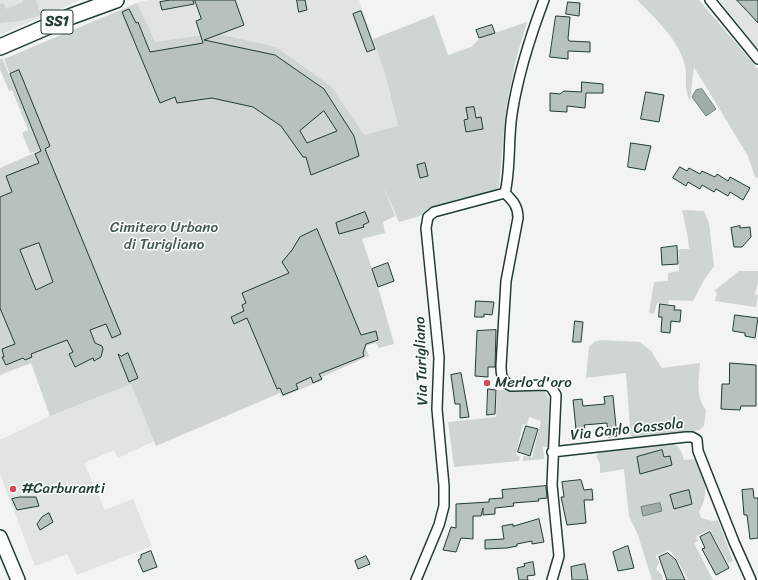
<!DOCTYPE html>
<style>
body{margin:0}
canvas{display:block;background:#f2f3f3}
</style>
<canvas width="758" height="580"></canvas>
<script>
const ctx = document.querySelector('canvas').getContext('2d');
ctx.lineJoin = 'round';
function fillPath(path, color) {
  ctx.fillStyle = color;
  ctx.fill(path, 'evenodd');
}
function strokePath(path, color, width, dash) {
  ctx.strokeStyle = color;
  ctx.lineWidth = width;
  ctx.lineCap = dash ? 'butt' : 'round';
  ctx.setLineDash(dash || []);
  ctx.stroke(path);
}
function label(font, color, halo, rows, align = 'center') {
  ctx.font = font + ' Sriracha,sans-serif';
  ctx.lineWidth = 3;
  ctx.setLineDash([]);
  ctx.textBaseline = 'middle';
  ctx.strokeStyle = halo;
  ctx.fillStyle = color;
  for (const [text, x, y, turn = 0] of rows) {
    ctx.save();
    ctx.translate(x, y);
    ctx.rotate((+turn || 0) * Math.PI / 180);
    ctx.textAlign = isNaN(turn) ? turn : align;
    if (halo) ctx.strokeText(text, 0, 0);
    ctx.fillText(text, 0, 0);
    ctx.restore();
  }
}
const built = new Path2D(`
 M0,0H80L0,35Z
 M148,0H359L385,74L398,127L363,135L331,86L276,47L215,33L154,42L137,3Z
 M719,0H758V49L754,45Z
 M131,384L154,441L118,458L114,450L84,463L105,510L133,499L152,546L77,575L67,554L35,566L0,474V440L50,416Z`);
const green = new Path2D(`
 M23,0H36L41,15L20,21L0,23V4L3,3L6,9L23,2Z
 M637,0H699L758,69V178L755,177L748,156L694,67L690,101C682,84 689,77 684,62C677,38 654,17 637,0Z
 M137,3L155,42L215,33L276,47L331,86L364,135L398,126L385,74L373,39L434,15L448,55L471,47L480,38L527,22L516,59L506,108L499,187L494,192L459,199L428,209L420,216L399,222L383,185L395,216L383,222L385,233L362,239L378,287L394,344L379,348L376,343L365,346L369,356L322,377L323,380L282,397L280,393L156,446L131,384L50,416L31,363L0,375V168L41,150L30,153L22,133L28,130L12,90L9,91L0,69V60L2,58L34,134L4,59Z
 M682,210L704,211L709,223L714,266L704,280L693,301L669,300L668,304L657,303L654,314L649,313L654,282L668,281V273L679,271V249H689L688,238Z
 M739,271H758V283L755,294L758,295L756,307L715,301L717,292L714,291Z
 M601,340L640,342L651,351L662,368L700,363C699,380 695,395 706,410L704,426L700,430L631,441L626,373L586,378L589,347L594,342Z
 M497,390H544L549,398L548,447H543L544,459L523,461V456L532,457L541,421L529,417L527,425L523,424L516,454L520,457L519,461L454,467L448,422L496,417Z
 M670,444C680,444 681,451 684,460L695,459C704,480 711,490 699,512L701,518L713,521L718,520L733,561L728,563L710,530L696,536L698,541L694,543L713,580H688L677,559L669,550L656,556L659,563L656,569L662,575L663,580H652L638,535L629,516L624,469L600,473V464L596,456L598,453Z`);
const water = new Path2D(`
 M702,89L716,109L706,116L692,97L696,90Z
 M660,503L662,511L643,516L641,507Z`);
const building = new Path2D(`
 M171,0H193L194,4L162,10L160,2Z
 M195,0H235L244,25L204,40L275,55L324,89L354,136L359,156L311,175L306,157H303L281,126L253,107L212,98L177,103L175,97L160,103L122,12L129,9L136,23L138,22L150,52L203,43L196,21L201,19ZM324,111L337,131L307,143L300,131Z
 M297,0H305L307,10L299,12Z
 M737,0H758V23L748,12Z
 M568,2L580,3L579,16L566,14Z
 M361,11L375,49L367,52L353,14Z
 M556,16L570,17L568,39L569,41L590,42V52L568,51V59L550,57Z
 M492,25L495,33L479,38L476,30Z
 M19,70L50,146L45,149L121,334L112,338L106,324L90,330L95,343L102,346L103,349L101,357L94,361L93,358L75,367L69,354L73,352L67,340L31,354L32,357L25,360L23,358L6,365L2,357H4L2,349L15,344L0,308V197L12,192L6,176L39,163L35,154L41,151L10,74ZM39,243L53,282L36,290L20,250Z
 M582,82L603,84V93H586L585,108L567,106V112L550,111V93L560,94L564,91L581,92Z
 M646,92L664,95L659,122L641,119Z
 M474,107L476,118L481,117L483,129L466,132L464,120L468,119L466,108Z
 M631,143L651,146L645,170L628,167Z
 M425,163L428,176L420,178L417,165Z
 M680,167L687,171L689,168L700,174L702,171L715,177L717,174L728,181L730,177L750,188L743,200L730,192L728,196L716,189L714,192L702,185L700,189L688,182L686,186L673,178Z
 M365,212L369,222L363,225L364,227L339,234L336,223Z
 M740,226V228L750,227L751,237L742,247H734L731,228Z
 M317,229L361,335L376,331L378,340L366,344L363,353L364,356L319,374L322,379L313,383L311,377L296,384L298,389L283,395L280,388L277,389L247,318L234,324L231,317L244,311L242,305L246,303L242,293L289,273L282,262L292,250L300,237Z
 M677,246L678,264L662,265L661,248Z
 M388,263L394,281L378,287L372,269Z
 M476,301L494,302L492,315L484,314V317H475Z
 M660,304L675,306L674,310H681L680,322L671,321L670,333L661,332L662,317H659Z
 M735,315L758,318L755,338L745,336V333L733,331Z
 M575,321L583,322L581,342H573Z
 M496,330L495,367H488V377L475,376L477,331Z
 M128,353L138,378L129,382L118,354L121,356Z
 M730,363L756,365V406H741L740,410L721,409L722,384H729Z
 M461,373L469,417L460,418V404H455L451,375Z
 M488,389L496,390L495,414L487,415Z
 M613,396L617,436L608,437L607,423L584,425L585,428L576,429L573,400L582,399L583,406L605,404L604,397Z
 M526,426L538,429L530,456L518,452Z
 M662,450L664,457L670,456L672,465L640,474L637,457Z
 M581,480L584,490L592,489L593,500H584L586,523L567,525L561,497H564L562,482Z
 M546,486L547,498L538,499L539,501L513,503L514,506L495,508V514L483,515V508L481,516H473V539L461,538L456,552L443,550L451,527L456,528V504L489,502V499L503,498L502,490Z
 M753,489L754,498H758V538L750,539L747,515H744L742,490Z
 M689,490L692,504L674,509L670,495Z
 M20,497H36L39,506L17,510L12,499Z
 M49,513L53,522L40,530L37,524L42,517Z
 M539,519L544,542L532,544V541L517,544V546L507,548L485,549V540L504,539L502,526L513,524V526Z
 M710,532L729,568L716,575L702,549L705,548L700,537Z
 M628,546L634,568L618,571L613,552Z
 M151,551L157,567L143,572L138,560L141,558V555Z
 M668,553L676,560L685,580H667L659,557Z
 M366,556L370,564L358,569L355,561Z
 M533,562L535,575L527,576L528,580H519L517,568L525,566L524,564Z
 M585,564L588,580H572L571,567Z`);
const minor = new Path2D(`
 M544,0C530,37 518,75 512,114C508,140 511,167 505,193C513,201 518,206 518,218L506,281L501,366C501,375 502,382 511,386L546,385L551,387L556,395L552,485L559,556L552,580
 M710,0L758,59
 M552,452L686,437H692L697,440L698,451L734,542L751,580
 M416,580L439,525L444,506V486L437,409L439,358L426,228L428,217L434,212L505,193`);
const secondary = new Path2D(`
 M0,537L18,580`);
const primary = new Path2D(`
 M0,47L72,16L116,0`);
const markers = [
 [487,383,4,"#d1495b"],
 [13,489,4,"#d1495b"]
];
const shields = [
 [57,22,32]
];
const shieldNames = [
 ["SS1",57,22]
];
const parkNames = [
 ["Cimitero Urbano",164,228],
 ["di Turigliano",164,245]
];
const streetNames = [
 ["Via Turigliano",422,361,-92],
 ["Via Carlo Cassola",627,430,-6]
];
const poiNames = [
 ["Merlo d'oro",495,383],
 ["#Carburanti",21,489]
];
fillPath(built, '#e0e4e3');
fillPath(green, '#ced5d3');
fillPath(water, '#a1adaa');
strokePath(water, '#6d807b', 1);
fillPath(building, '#b7c1bd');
strokePath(building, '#1f3d34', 1);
strokePath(minor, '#1f3d34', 12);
strokePath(secondary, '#1f3d34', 16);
strokePath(primary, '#1f3d34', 18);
strokePath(minor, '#fff', 9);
strokePath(secondary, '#fff', 13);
strokePath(primary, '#fff', 15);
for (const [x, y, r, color] of markers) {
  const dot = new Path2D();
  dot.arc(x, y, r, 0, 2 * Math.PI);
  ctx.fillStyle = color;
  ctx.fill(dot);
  strokePath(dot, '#fff', 1.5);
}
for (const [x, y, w] of shields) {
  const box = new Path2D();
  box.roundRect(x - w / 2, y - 12, w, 24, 3);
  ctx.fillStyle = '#fff';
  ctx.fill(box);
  strokePath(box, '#1f3d34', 1);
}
label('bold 14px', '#1f3d34', null, shieldNames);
label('15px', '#425b54', '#fff', parkNames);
label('15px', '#1f3d34', '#fff', streetNames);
label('15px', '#1f3d34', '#fff', poiNames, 'left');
</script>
